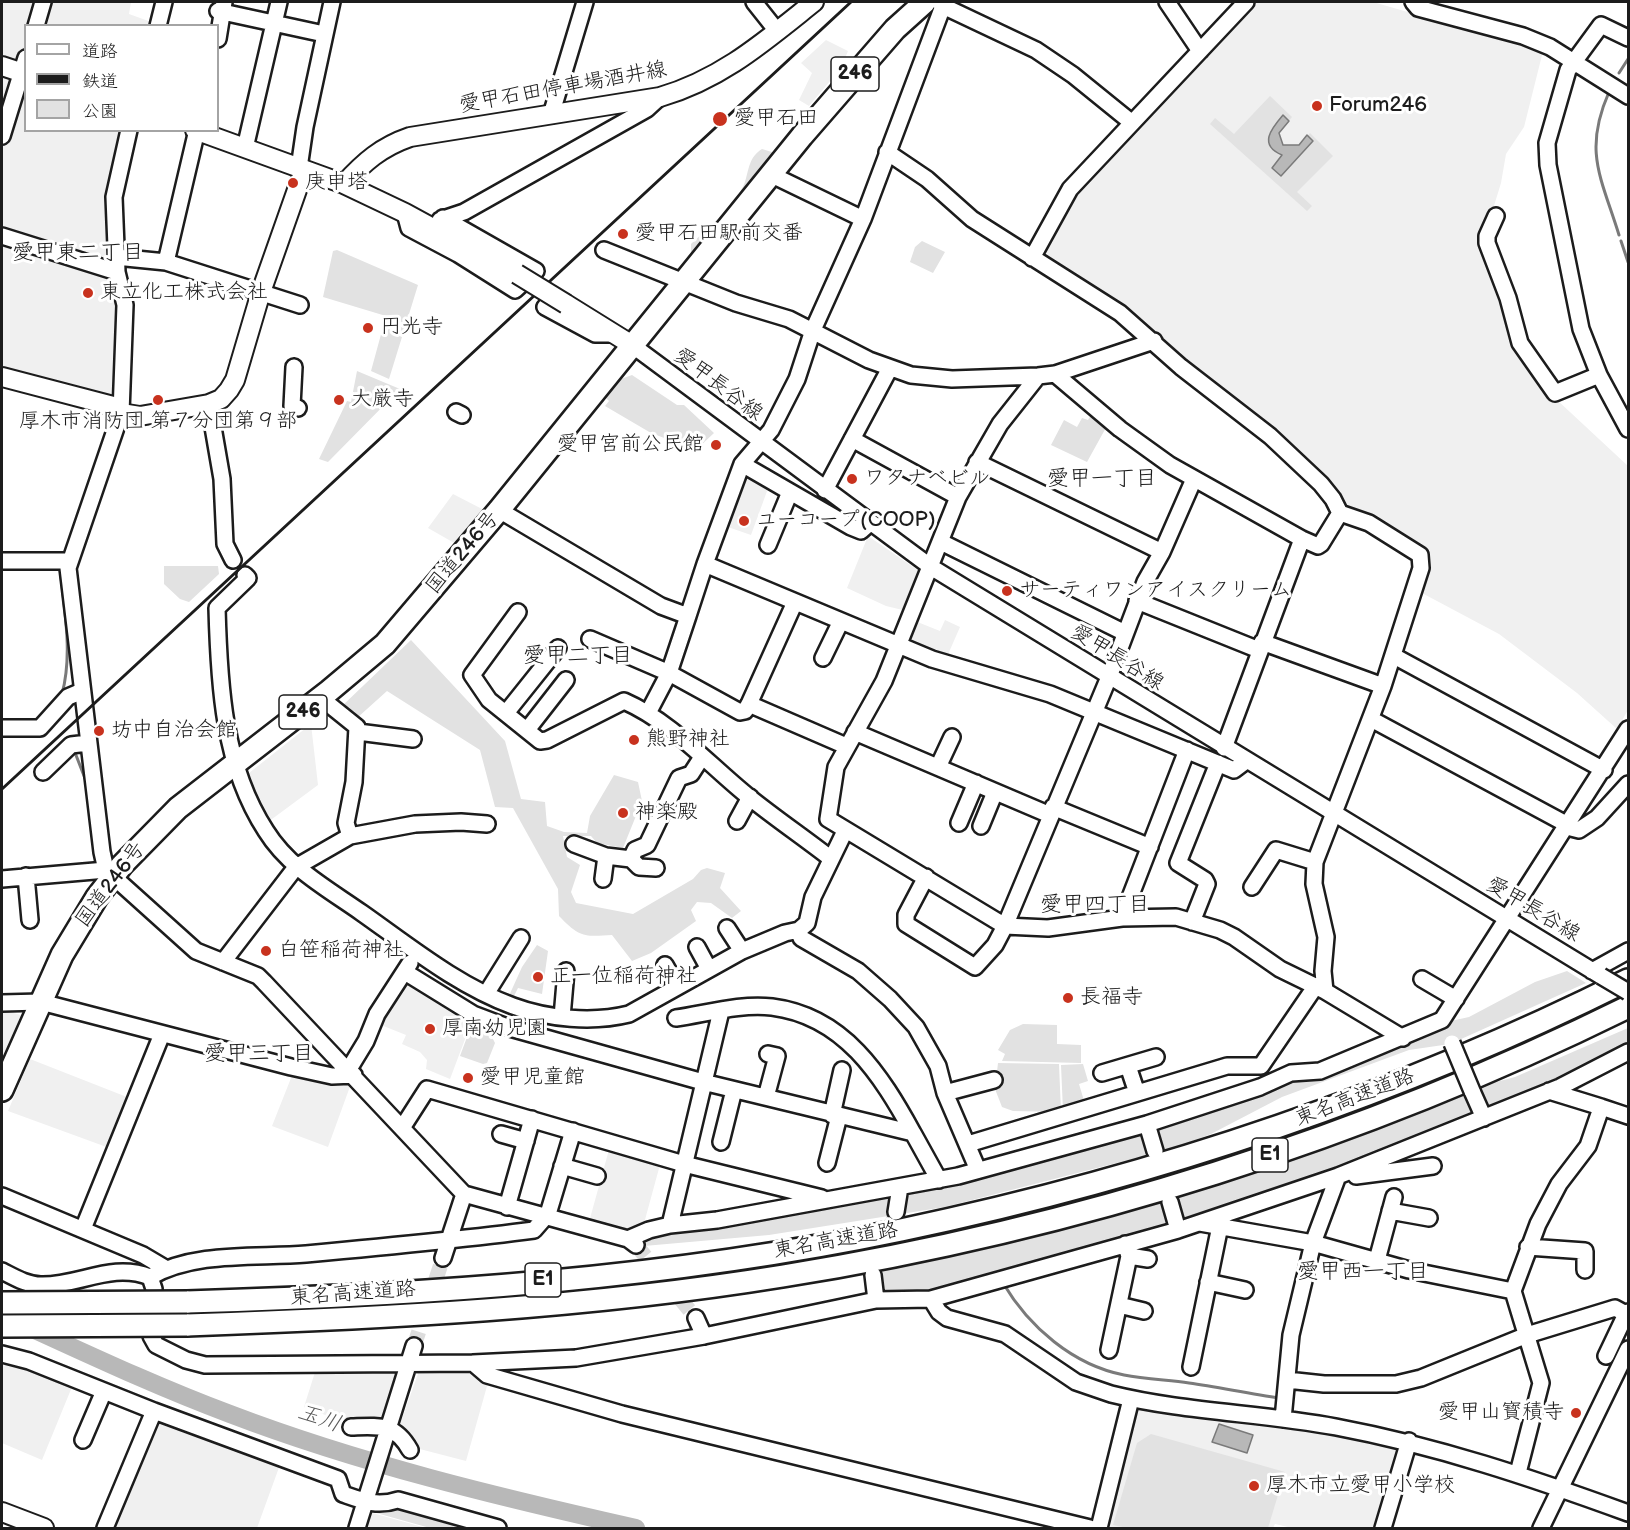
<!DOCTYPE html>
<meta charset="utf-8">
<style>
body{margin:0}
#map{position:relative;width:1630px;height:1530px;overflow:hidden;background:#fff;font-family:"Balsamiq Sans","Klee One",sans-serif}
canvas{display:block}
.frame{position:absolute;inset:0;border:3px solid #1c1c1c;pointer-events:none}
.legend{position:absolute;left:24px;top:24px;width:195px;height:108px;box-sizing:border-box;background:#fff;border:2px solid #a4a4a4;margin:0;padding:8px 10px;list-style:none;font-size:18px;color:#1c1c1c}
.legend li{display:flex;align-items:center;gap:12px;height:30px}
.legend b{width:30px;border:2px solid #a4a4a4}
</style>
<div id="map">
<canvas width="1630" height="1530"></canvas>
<div class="frame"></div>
<ul class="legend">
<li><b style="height:8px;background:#fff"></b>道路</li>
<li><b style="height:8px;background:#1c1c1c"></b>鉄道</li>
<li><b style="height:16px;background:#e2e2e2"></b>公園</li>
</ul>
</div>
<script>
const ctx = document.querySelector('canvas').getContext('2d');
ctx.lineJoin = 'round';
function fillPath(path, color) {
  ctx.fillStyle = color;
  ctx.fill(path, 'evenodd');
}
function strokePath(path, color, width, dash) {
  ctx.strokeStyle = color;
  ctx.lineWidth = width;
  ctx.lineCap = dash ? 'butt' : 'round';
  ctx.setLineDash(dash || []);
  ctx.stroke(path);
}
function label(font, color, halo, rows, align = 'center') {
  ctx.font = font + ' "Balsamiq Sans","Klee One",sans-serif';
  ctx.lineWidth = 6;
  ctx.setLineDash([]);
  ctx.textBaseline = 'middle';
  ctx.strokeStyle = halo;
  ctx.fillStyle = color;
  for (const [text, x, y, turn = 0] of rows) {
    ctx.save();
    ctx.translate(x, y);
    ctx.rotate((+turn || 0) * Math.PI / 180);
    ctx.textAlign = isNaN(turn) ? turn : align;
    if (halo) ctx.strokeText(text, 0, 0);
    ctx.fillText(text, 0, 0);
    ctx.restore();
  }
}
const built = new Path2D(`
 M2,2H131L129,14L154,23L153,26H26V130L123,131L116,156L121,302L118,394L106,401L2,371Z
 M1253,2H1373L1543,51L1524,127L1506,154L1501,183L1485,235L1520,355L1548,396L1556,399L1628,466V710L1617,729L1577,693L1499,634L1420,592L1422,554L1345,513L1337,498L1038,255L1065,202Z
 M826,40L848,51L841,68L809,106L799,100L812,73L801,63Z
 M743,472L770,483L751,535L725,526Z
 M453,494L484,510L456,544L428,528Z
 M868,536L925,575L911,612L886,606L847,588Z
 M945,620L960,627L946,659L906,641L915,621L940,631Z
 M311,724L318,785L268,822L244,777Z
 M404,979L473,1018L450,1079L426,1069L427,1060L420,1052L402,1044L406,1035L376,1023Z
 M2,1010L21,1015L2,1059Z
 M30,1059L132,1099L112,1149L8,1111Z
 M293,1073L352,1081L328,1147L272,1126Z
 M610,1146L661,1161L643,1227L637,1229L625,1231L589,1222Z
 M2,1359L74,1382L42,1460L2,1443Z
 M394,1370L400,1376L383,1425H352L304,1407L315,1372Z
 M458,1370L489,1379L466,1461L412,1447L398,1430L419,1371Z
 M1140,1408L1333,1434L1402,1449L1377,1528H1292L1275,1524L1273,1528L1109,1527L1137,1411Z
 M155,1417L281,1462L257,1528H107Z
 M369,1512L426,1528H363Z`);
const green = new Path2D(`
 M1270,96L1292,117L1279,133L1283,145H1299L1310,133L1333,156L1297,192L1312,206L1307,211L1210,124L1215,118L1234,134Z
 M762,149L775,153L693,254L691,253V244C709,227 736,206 745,182C749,169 749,157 762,149Z
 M922,241L945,252L933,273L910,262L915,247Z
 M337,250L418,285L389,379L371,371L386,316L323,297L333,251Z
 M357,371L400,389L328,462L319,459L347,401L351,402Z
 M632,375L677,405H684L714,433L696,450L651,433L605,406L609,401L605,397L621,379Z
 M1093,412L1108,424L1087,462L1051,445L1064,420L1077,427L1082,418L1088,420Z
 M164,566H218L219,574L189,602L180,599L164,584Z
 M411,640L505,741L521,799L545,802L547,826L564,832L587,833L590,816L614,775L638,782L642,801L623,848L597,843L591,836H563L567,857L580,865L571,892L576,903L633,914L693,879L701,870L707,868L725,873L720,888L741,911L732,918L711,903L697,902L691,910L696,921L651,953L632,961L612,935C584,937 579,937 559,916L558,889L513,808L495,807L480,750L387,691L357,718L341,707Z
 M537,945L548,951L542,994L518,988L512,1000L508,998L522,967Z
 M1567,971L1586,983L1450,1044L1409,1050L1282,1097L1211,1134L1171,1149L945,1207L769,1235L644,1246L648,1233L1122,1134L1150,1133L1160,1126L1442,1023L1469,1017L1535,982Z
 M1023,1024L1057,1025V1044L1081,1045V1063L1002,1061L1005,1054L998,1050L1010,1030Z
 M1628,1028V1047C1487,1119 1337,1170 1187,1222L1176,1218L1172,1224L1024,1264L934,1294L882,1295L875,1273C1077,1224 1277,1168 1471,1092L1477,1087L1515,1077Z
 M470,1029L492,1037L495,1043L487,1063L483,1064L460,1056Z
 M998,1063L1059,1064L1061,1112L1013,1111L1002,1107L995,1089Z
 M1083,1064L1088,1081L1079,1084L1085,1104L1063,1111L1061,1065Z
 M1151,1434L1285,1472L1268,1528H1127L1113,1525L1137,1443Z
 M394,1503L481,1528H430L369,1511L371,1505Z`);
const water = new Path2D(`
 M1283,115L1289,121L1279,133L1283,145H1299L1307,135L1313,141L1281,176L1272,168L1282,155C1258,145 1271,129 1283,115Z
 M1219,1424L1253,1435L1247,1453L1212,1442Z`);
const stream = new Path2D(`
 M1619,73L1628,59
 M1609,92C1583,151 1601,177 1619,235
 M1621,241L1628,262
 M60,567C64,609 73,653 62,694
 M74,750L86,781
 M1003,1283C1029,1327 1073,1365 1124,1375C1145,1379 1167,1380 1189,1383C1219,1387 1249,1394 1280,1398`);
const river = new Path2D(`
 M2,1315C77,1349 152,1385 230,1414C361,1464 499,1497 636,1528`);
const minorTunnel = new Path2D(`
 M636,1245L696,1318
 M876,1267L896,1212
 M414,1346L443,1258`);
const minor = new Path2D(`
 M754,2L777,31
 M1167,2L1200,51
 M1413,2L1418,8L1523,36L1550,47L1628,96
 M943,6L1036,50L1073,75L1131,122
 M218,11L324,34
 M36,26L43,2
 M158,26L164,2
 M1628,38L1601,25L1568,70L1547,143L1548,165L1581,329L1599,375L1628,429
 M218,39L224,2
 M551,115L585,2
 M129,130L114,197L117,272L125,305L121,413L68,568L102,852L106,870L196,951L258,976L264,982L464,1194L628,1239L636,1245
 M2,136L26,58
 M245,148L279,2
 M887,152L927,179L972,219L1120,313L1181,367L1270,436L1321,484L1333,499L1340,513L1369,523L1420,555L1421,568L1383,686L1315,862L1314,884L1326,937L1323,971L1325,991
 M299,168L305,127L332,2
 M772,175L863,219
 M405,213L409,228L458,254L515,290L536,271L443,218
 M1496,216L1487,236V243L1508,298L1520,343L1555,393L1599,375
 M440,220L464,212L647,109L660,97
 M2,236L117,272
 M604,250L736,303L789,319L869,360L911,375L952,379L1038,376L1055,374L1154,341
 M116,257L166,262L300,305
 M1032,258L1070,189L1246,2
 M166,262L197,130
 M545,307L595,334H613
 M632,345L931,567L1601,976
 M294,367L292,406L298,408
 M1055,374L1120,429L1170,465L1302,539L1318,546L1321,544L1340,513
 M1038,376L1000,424L958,497L884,681L836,767L828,819L1005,926L1048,928L1122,918L1176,917L1220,930L1234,937L1280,969L1325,991L1403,1038
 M209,404L222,479L225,544L233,560
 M456,412L462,415
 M852,439L958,497
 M977,462L1162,552
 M742,464L851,527L861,531L870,523
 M825,490L890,368
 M499,510L661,606L688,616L705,564L932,659L1050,694L1234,770L1246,761
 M941,542L1125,633
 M768,545L790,492
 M2,561H70
 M705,564L742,464L771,430L797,379L813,330L863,219L943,6L939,2
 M245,575L248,578L217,608C219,684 223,765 266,831C289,868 328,889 362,913C409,946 458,986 513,1006C548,1019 593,1023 629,1014L742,951L785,933L799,930L807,923L813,897L845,831
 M1137,601L1259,650
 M518,612L472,675L489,700L540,741L547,740L624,701C672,722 708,764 749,797C775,818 803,837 830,858
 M688,616L669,673L740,712L745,711L749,704L795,602
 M590,639L669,673L648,713
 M1262,642L1383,686
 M1394,656L1604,770
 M823,658L841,621
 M321,698L357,727L354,782L346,823L350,836
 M749,704L846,746
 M506,713L558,648
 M1371,719L1568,825
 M2,728H40L68,697L82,691
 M527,730L566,680
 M358,732L413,739
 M855,732L1050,815
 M1224,748L1302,539
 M938,767L952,737
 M43,772L71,745L88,743
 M1053,807L1150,847
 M737,821L750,797
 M959,823L976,783
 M981,826L995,792
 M1567,827L1579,830L1597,818L1628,784
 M574,844L606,856
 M656,868L639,867L631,859L635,850L647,845L679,778L691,774L702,757
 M26,876L30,920
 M926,877L906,915V924L975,967L995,945L1005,926L1109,677L1145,582L1162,552L1194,479
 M2,879L106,870
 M603,879L606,856L631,859
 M1252,887L1276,850L1315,862
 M1122,918L1187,750
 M1192,922L1207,884L1205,880L1178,863L1218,763
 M727,928L742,951
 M799,930L801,938L858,971L890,999L916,1027L938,1066L945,1093L978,1170
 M697,947L709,969
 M223,962L296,867L350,836L415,824L461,822L487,824
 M665,965L677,986
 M1592,971L1628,951
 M405,972L473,1014L510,1028L703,1082L913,1133L939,1180
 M1422,979L1456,999
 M486,994L521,938
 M2,1003L41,1002L291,1067L332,1076L354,1075
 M562,1017L566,971
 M676,1018C705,1014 741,1003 772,1007C844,1016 881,1075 913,1133
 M1128,1066L1137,1093
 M1261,1066L1315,987
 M349,1069L366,1041L377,1014L410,963
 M1102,1073L1156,1057
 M1472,1091L1484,1118
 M945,1093L994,1080
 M766,1097L777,1056L768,1054
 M1601,1107L1628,1116
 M832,1115L842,1070
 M1147,1124L1155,1151
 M402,1128L427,1089L684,1164L822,1198
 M501,1134L526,1141
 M721,1142L734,1090
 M968,1144L1227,1066H1261
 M827,1163L839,1116
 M562,1166L597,1176
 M1356,1176L1433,1166
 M2,1196L143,1255L165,1268
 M1170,1202L1178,1230
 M507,1207L532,1119
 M1390,1211L1429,1218
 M896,1212L900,1187
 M1200,1223L1313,1243L1409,1270L1513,1291L1541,1383L1518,1473
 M670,1225L721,1011
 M83,1229L162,1034
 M628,1239L649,1230L670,1225L717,1220L958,1176L1147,1124L1260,1087L1291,1073L1320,1071L1442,1020L1628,729
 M1528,1247L1585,1251V1270
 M1129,1256L1148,1259
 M443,1258L464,1194
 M1377,1260L1394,1197
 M2,1271C14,1277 27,1285 41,1285C79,1286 111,1262 150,1277L154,1289L151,1336L156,1345L186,1360L205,1365L473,1363L576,1358L704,1336L876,1300L931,1299L1178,1230L1338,1176L1560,1087L1628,1052
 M873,1275L876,1300
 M150,1277C195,1251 256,1258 306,1254C382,1247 458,1240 534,1230L548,1214L573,1131
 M1208,1282L1245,1290
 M1513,1291L1538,1224L1559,1184L1588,1146L1600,1111L1601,1107L1549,1091
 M931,1299L939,1312L947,1318L1005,1334L1076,1382L1111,1394C1184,1412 1262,1413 1336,1427C1437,1446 1532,1478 1628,1513
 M1119,1305L1144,1311
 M696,1318L704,1336
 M1109,1350L1129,1256L1125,1244
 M2,1354L29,1361L154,1411
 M1606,1356L1626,1314
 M473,1363L487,1375L622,1414L1090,1528
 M1191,1367L1220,1226
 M1287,1380L1324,1384H1396L1421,1378L1527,1335L1615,1308L1626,1314L1628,1312
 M1283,1419L1291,1335L1313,1243L1338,1176
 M351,1427C379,1426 395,1423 410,1450
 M83,1440L104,1391
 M105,1528L154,1411L338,1479L343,1494C363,1501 377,1507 398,1500L498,1528
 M357,1528L414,1346
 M1099,1528L1131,1399
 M1383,1528L1409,1441
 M1541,1528L1628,1349`);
const major = new Path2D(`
 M2,66L26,74
 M195,130L344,184L405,213L517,274
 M344,184C364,162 381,147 410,137L660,97C722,79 765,41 814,2
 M566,304L632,345
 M2,377L113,406L121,413L140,416L209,404L221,399L229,390L235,380L261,292L304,170
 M2,1512L44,1528`);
const highway = new Path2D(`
 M2,1090L62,955L97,897L122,865L178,808L329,691L385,644L499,510L802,136L895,29L925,2
 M187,1302C425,1295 667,1279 901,1230C1153,1177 1398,1095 1628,980
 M187,1325C386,1318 586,1308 783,1276C1076,1229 1363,1138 1628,1007`);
const rail = new Path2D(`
 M2,789L851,2`);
const minorBridge = new Path2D(`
 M1601,976L1628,992
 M1452,1043L1472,1091`);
const majorBridge = new Path2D(`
 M517,274L566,304`);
const highwayBridge = new Path2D(`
 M2,1303L187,1302
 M2,1326L187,1325`);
const markers = [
 [1317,106,6,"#c8321e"],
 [720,119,8,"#c8321e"],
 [293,183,6,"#c8321e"],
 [623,234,6,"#c8321e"],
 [88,293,6,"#c8321e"],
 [368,328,6,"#c8321e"],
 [158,400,6,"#c8321e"],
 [339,400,6,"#c8321e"],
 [716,445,6,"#c8321e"],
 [852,479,6,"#c8321e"],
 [744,521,6,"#c8321e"],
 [1007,591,6,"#c8321e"],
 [99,731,6,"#c8321e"],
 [634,740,6,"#c8321e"],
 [623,813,6,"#c8321e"],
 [266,951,6,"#c8321e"],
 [538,977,6,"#c8321e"],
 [1068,998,6,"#c8321e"],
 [430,1029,6,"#c8321e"],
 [468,1078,6,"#c8321e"],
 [1576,1413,6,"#c8321e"],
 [1254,1486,6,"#c8321e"]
];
const shields = [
 [855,74,48],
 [303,712,48],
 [1270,1155,36],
 [543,1280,36]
];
const shieldNames = [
 ["246",855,74],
 ["246",303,712],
 ["E1",1270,1155],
 ["E1",543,1280]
];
const streetNames = [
 ["愛甲石田停車場酒井線",563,88,-10],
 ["愛甲長谷線",718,385,37],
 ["国道246号",463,553,-50],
 ["愛甲長谷線",1117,658,32],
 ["国道246号",111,885,-53],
 ["愛甲長谷線",1533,910,31],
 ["東名高速道路",1355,1098,-21],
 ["東名高速道路",836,1241,-10],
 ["東名高速道路",353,1294,-4]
];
const poiNames = [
 ["Forum246",1329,106],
 ["愛甲石田",734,119],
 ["庚申塔",305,183],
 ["愛甲石田駅前交番",635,234],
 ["東立化工株式会社",100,293],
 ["円光寺",380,328],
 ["大厳寺",351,400],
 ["厚木市消防団 第７分団第９部",158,422,"center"],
 ["愛甲宮前公民館",704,445,"right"],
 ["ワタナベビル",864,479],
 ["ユーコープ(COOP)",756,521],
 ["サーティワンアイスクリーム",1019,591],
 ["坊中自治会館",111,731],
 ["熊野神社",646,740],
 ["神楽殿",635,813],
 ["白笹稲荷神社",278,951],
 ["正一位稲荷神社",550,977],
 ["長福寺",1080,998],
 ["厚南幼児園",442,1029],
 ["愛甲児童館",480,1078],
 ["愛甲山寳積寺",1564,1413,"right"],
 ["厚木市立愛甲小学校",1266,1486]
];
const neighbourhoodNames = [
 ["愛甲東二丁目",78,253],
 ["愛甲一丁目",1102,479],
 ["愛甲二丁目",578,656],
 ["愛甲四丁目",1095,905],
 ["愛甲三丁目",259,1054],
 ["愛甲西一丁目",1363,1272]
];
const waterNames = [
 ["玉川",319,1419,19]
];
fillPath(built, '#f0f0f0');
fillPath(green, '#e2e2e2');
fillPath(water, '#b8b8b8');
strokePath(water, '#7a7a7a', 1.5);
strokePath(stream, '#7a7a7a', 3);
strokePath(river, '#b8b8b8', 18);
strokePath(minorTunnel, '#ddd', 15, [15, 8]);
strokePath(minor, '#1c1c1c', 20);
strokePath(major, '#1c1c1c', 22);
strokePath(highway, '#1c1c1c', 26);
strokePath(minor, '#fff', 15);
strokePath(major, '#fff', 18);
strokePath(highway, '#fff', 21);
strokePath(rail, '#1c1c1c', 3);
strokePath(minorBridge, '#1c1c1c', 20, []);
strokePath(majorBridge, '#1c1c1c', 22, []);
strokePath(highwayBridge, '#1c1c1c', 26, []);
strokePath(minorBridge, '#fff', 15);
strokePath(majorBridge, '#fff', 18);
strokePath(highwayBridge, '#fff', 21);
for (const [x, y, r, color] of markers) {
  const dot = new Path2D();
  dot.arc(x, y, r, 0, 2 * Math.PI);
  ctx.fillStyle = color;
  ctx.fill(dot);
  strokePath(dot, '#fff', 2);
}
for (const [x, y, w] of shields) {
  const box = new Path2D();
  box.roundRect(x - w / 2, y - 17, w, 34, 4.5);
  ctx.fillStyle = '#fff';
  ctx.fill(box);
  strokePath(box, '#1c1c1c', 1.5);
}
label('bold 20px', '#1c1c1c', null, shieldNames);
label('21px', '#1c1c1c', '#fff', streetNames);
label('21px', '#1c1c1c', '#fff', poiNames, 'left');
label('22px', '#1c1c1c', '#fff', neighbourhoodNames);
label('italic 22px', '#5a5a5a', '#fff', waterNames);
</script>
